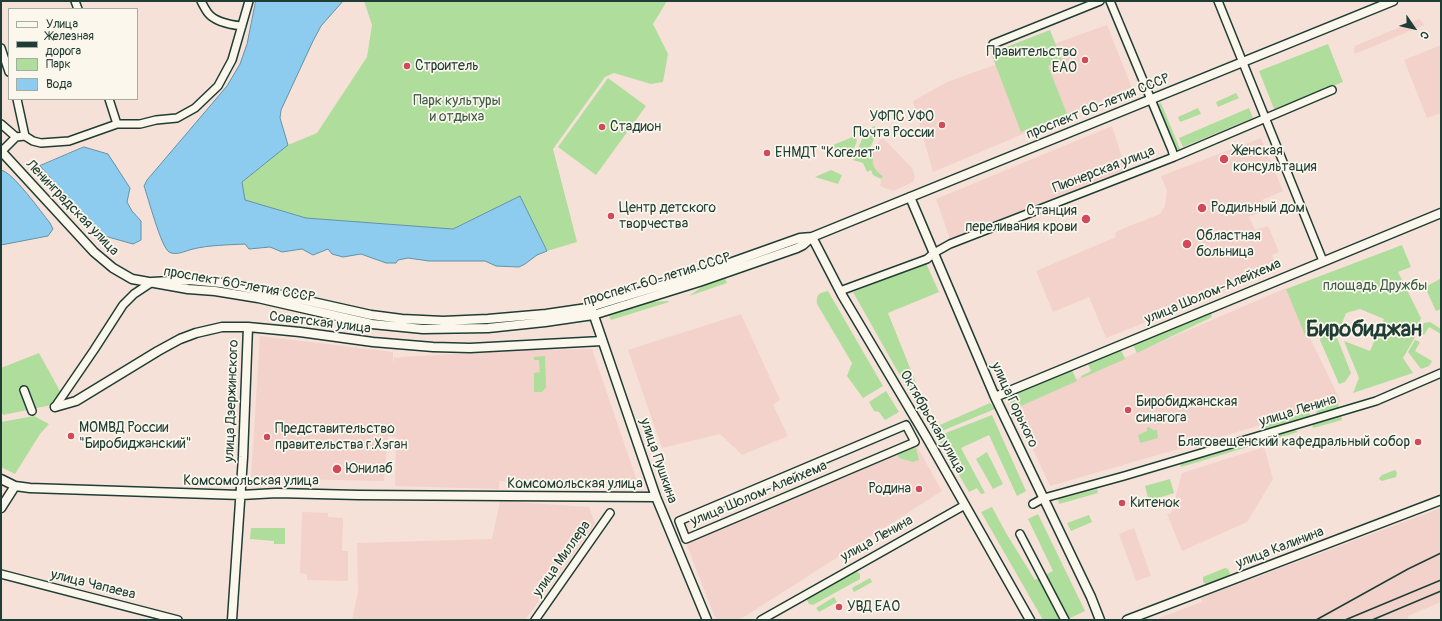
<!DOCTYPE html>
<meta charset="utf-8">
<style>
body{margin:0}
#map{position:relative;width:1442px;height:621px;overflow:hidden;background:#f6e1d8;font-family:Pangolin,sans-serif}
canvas{display:block}
.frame{position:absolute;inset:0;border:2px solid #1f3d34;pointer-events:none}
.legend{position:absolute;left:8px;top:8px;width:130px;height:92px;box-sizing:border-box;background:#fbf7ec;border:1px solid #a3ada2;margin:0;padding:5px 7px;list-style:none;font-size:12px;color:#1f3d34}
.legend li{display:flex;align-items:center;gap:8px;height:20px}
.legend b{width:20px;border:1px solid #a3ada2}
.north{position:absolute;left:1394px;top:8px;width:40px;height:40px;-webkit-text-stroke:3px #fbf7ec;paint-order:stroke;rotate:124deg;font-size:11px;font-weight:700;line-height:16px;text-align:center;color:#1f3d34}
.north::after{content:'';display:block;margin:auto;width:14px;height:18px;background:#1f3d34;clip-path:polygon(50% 0,100% 100%,50% 72%,0 100%)}
</style>
<div id="map">
<canvas width="1442" height="621"></canvas>
<div class="frame"></div>
<ul class="legend">
<li><b style="height:5px;background:#fbf7ec"></b>Улица</li>
<li><b style="height:5px;background:#1f3d34"></b>Железная дорога</li>
<li><b style="height:11px;background:#afdd9c"></b>Парк</li>
<li><b style="height:11px;background:#8dccee"></b>Вода</li>
</ul>
<div class="north">С</div>
</div>
<script>
const ctx = document.querySelector('canvas').getContext('2d');
ctx.lineJoin = 'round';
function fillPath(path, color) {
  ctx.fillStyle = color;
  ctx.fill(path, 'evenodd');
}
function strokePath(path, color, width, dash) {
  ctx.strokeStyle = color;
  ctx.lineWidth = width;
  ctx.lineCap = dash ? 'butt' : 'round';
  ctx.setLineDash(dash || []);
  ctx.stroke(path);
}
function label(font, color, halo, rows, align = 'center') {
  ctx.font = font + ' Pangolin,sans-serif';
  ctx.lineWidth = 3.5;
  ctx.setLineDash([]);
  ctx.textBaseline = 'middle';
  ctx.strokeStyle = halo;
  ctx.fillStyle = color;
  for (const [text, x, y, turn = 0] of rows) {
    ctx.save();
    ctx.translate(x, y);
    ctx.rotate((+turn || 0) * Math.PI / 180);
    ctx.textAlign = isNaN(turn) ? turn : align;
    if (halo) ctx.strokeText(text, 0, 0);
    ctx.fillText(text, 0, 0);
    ctx.restore();
  }
}
const built = new Path2D(`
 M1419,19L1423,22L1424,25L1355,54L1354,51L1355,46Z
 M1107,25L1132,88L933,172L913,101L947,82Z
 M1441,45V113L1427,118L1404,60Z
 M1112,126L1126,170L950,239L936,199Z
 M1261,138L1283,191L1262,200L1266,210L1249,217L1255,230L1268,226L1279,252L1272,255L1278,269L1106,338L1089,297L1053,312L1036,271L1116,237L1115,233L1122,229L1160,214L1165,206L1167,191L1161,176Z
 M880,139H884L912,168L915,177L913,182L893,191L880,186L882,176L873,167L872,162L874,152Z
 M1286,288L1341,402L1050,486L1013,406Z
 M741,314L780,400L773,405L788,436L742,455L720,434L662,448L628,350Z
 M260,336L393,352V366L394,357L400,358L401,357L529,350L592,349L638,484L499,481V489L395,486L396,438L388,436L384,481L251,478Z
 M915,443L942,491L739,620H716L684,538Z
 M1264,447L1273,479L1247,522L1182,551L1167,514L1171,513L1182,473Z
 M500,501L589,507L595,524L525,620H352L358,592L357,543L492,539Z
 M1441,508V602L1408,616L1409,620H1160L1159,618L1202,602L1201,598Z
 M302,512L328,513V517L343,518L342,551H348V581L307,580V574L300,573Z
 M1134,528L1151,576L1136,581L1119,534Z`);
const green = new Path2D(`
 M364,1H667L653,24L668,54L663,82L651,84L614,73L605,77L553,149L577,242L547,251L520,196L453,229L306,218L245,200L242,182L288,145L317,133L367,57L372,25Z
 M1050,30L1062,61L1048,66L1067,114L1021,132L991,53Z
 M1328,44L1343,82L1274,109L1259,71Z
 M608,78L646,106L596,175L558,147Z
 M1236,93L1239,98L1218,107L1216,102Z
 M1161,103L1180,149L1176,151L1157,104Z
 M1198,108L1201,114L1180,122L1178,117Z
 M1249,108L1253,118L1183,147L1179,138Z
 M875,126V137L869,150L874,152C871,164 873,169 883,176L881,179L873,175L871,170L867,172L863,163L853,160L866,130Z
 M855,136L857,141L850,158L836,152L833,145Z
 M831,170L842,175L838,184L815,177Z
 M1402,245L1411,267L1398,272L1421,318L1415,337L1403,358L1413,373L1353,393L1359,378L1344,341L1370,351L1384,319L1360,309L1346,313L1341,326L1305,335L1286,289Z
 M926,263L939,292L888,313L926,408L920,411L853,292Z
 M722,278H725L727,283L689,296L703,286Z
 M1440,279L1441,280V309L1436,311L1425,287Z
 M828,291L883,386L863,398L847,376L852,363L817,304C816,294 819,293 828,291Z
 M668,301L669,302L611,320L608,314L648,302Z
 M1209,312L1211,313L1212,317L1137,353L1133,345L1134,343Z
 M1430,322L1441,329V334L1429,327L1424,335L1419,333L1424,323Z
 M1333,334L1336,335L1351,373L1345,382L1339,384L1320,340L1321,336Z
 M1415,340L1420,342L1415,351L1432,361L1429,366L1421,369L1408,352Z
 M1121,350L1125,359L1082,378L1081,376L1091,371L1088,364L1078,367Z
 M39,353L66,402L3,415L1,410V368Z
 M545,356L546,387L542,392H534V373L540,372L539,360H534V357Z
 M1072,370L1077,381L1014,409L1007,396Z
 M886,391L899,412L885,420L879,412L874,411L869,402Z
 M990,403L991,404L995,409L937,433L935,432L933,428Z
 M1338,403L1339,408L1317,414L1316,410Z
 M1309,412L1310,416L1265,429L1264,425Z
 M992,415L1026,491L1017,496L989,435L961,448L985,493L981,494L977,488L969,492L938,439V436Z
 M34,416L49,424L40,434L15,474L1,467V422Z
 M1341,416L1342,420L1313,428L1312,424Z
 M1149,427L1153,430H1157L1158,438L1140,443L1138,435L1147,431V428Z
 M1295,430L1298,432L1181,467L1180,464Z
 M915,445L919,460L913,462L899,458L896,452Z
 M987,452L1003,484L993,489L976,459Z
 M1395,470L1397,473L1396,477L1382,481L1380,480L1379,478L1382,475Z
 M1170,479L1174,493L1149,501L1145,486Z
 M1097,489L1098,493L1059,504L1058,499Z
 M992,507L1006,533L1035,580L1053,571L1028,519L1038,514L1085,611L1066,620H1043L981,512Z
 M1089,515L1092,522L1071,531L1067,523Z
 M251,528H285V544H274V541L250,539Z
 M1225,568L1228,569L1230,573L1229,576L1207,585L1203,582V577Z
 M856,571L860,574V579L813,605L809,604L807,600L808,597Z
 M870,578L872,582L854,592L852,588Z
 M834,597L837,602L819,612L816,608Z`);
const water = new Path2D(`
 M256,1H343L321,26L313,41L281,110L280,118L288,145L242,182L245,200L306,218L453,229L520,196L547,251L537,255L525,264L519,267L496,266L485,261H429L408,258L398,260L396,263H386L361,254L343,257L332,254L328,249L313,255L302,249L282,252L270,247L249,249L245,244C228,245 209,245 193,249C185,251 176,256 169,252C161,247 148,197 144,186L147,180L227,86L240,64L247,44Z
 M84,147L108,154L130,188L127,202L132,211L141,221V240L133,244L101,235L40,166Z
 M1,170C13,172 41,212 50,223L53,229L48,236L1,245Z`);
const minor = new Path2D(`
 M75,1L78,9
 M201,1C203,5 205,9 208,13C215,22 232,25 242,26
 M1110,1L1172,150L1174,157
 M1218,1L1323,261
 M993,44L1100,1
 M1,48L9,72
 M109,99L117,124
 M1,124L16,137L1,152
 M25,136L33,141L41,143L69,141L117,124H140L156,120L177,118L195,108L218,86L232,60L249,1
 M16,137L25,136L17,99
 M840,291L927,259L934,253L950,244L1174,157L1332,90
 M24,390L32,411
 M55,407L94,350L123,305L134,294L152,282
 M906,425L915,442L686,539L679,521Z
 M1033,504L1044,498L1124,476L1376,401L1441,373
 M1020,534L1065,620
 M1,574L178,620
 M535,620L610,513
 M761,620L965,505`);
const major = new Path2D(`
 M1,151L94,252L113,268L132,279L188,289L215,291L258,298L372,324L423,329L488,328L545,322L593,315L699,282L797,248L803,245L812,237
 M910,197L995,397L1091,597L1100,620
 M812,237L842,295L927,438L1030,620
 M152,282L189,280L221,283L259,290L371,315L402,319L443,321L488,319L546,314L587,308L696,275L800,238L812,237L1393,1
 M592,310L656,497L707,620
 M995,397L1441,213
 M55,407L76,401L158,351L180,339L196,333L222,327H248L300,332L373,342L433,347L470,348L602,341
 M1,479L15,486L30,488L241,495L277,493L359,495L656,497
 M1,508L15,486
 M232,620L243,457L248,327
 M1127,620L1441,500`);
const rail = new Path2D(`
 M1316,620L1408,569L1441,553
 M1345,620L1441,580
 M1372,620L1441,591`);
const markers = [
 [1085,60,4,"#d1495b"],
 [407,66,4,"#d1495b"],
 [942,125,4,"#d1495b"],
 [602,127,4,"#d1495b"],
 [767,153,4,"#d1495b"],
 [1224,159,5,"#d1495b"],
 [1202,208,5,"#d1495b"],
 [611,216,4,"#d1495b"],
 [1086,219,5,"#d1495b"],
 [1187,244,5,"#d1495b"],
 [1128,410,4,"#d1495b"],
 [71,436,4,"#d1495b"],
 [267,437,4,"#d1495b"],
 [1418,442,4,"#d1495b"],
 [337,469,5,"#d1495b"],
 [919,489,4,"#d1495b"],
 [1122,503,4,"#d1495b"],
 [839,607,4,"#d1495b"]
];
const poiNames = [
 ["Правительство",1077,52,"right"],
 ["ЕАО",1077,68,"right"],
 ["Строитель",415,66],
 ["УФПС УФО",934,117,"right"],
 ["Почта России",934,133,"right"],
 ["Стадион",610,127],
 ["Женская",1233,151],
 ["консультация",1233,167],
 ["ЕНМДТ \"Когелет\"",775,153],
 ["Центр детского",619,208],
 ["творчества",619,224],
 ["Родильный дом",1211,208],
 ["Станция",1077,211,"right"],
 ["переливания крови",1077,227,"right"],
 ["Областная",1196,236],
 ["больница",1196,252],
 ["Биробиджанская",1136,402],
 ["синагога",1136,418],
 ["МОМВД России",79,428],
 ["\"Биробиджанский\"",79,444],
 ["Представительство",275,429],
 ["правительства г.Хэган",275,445],
 ["Благовещенский кафедральный собор",1410,442,"right"],
 ["Юнилаб",346,469],
 ["Родина",911,489,"right"],
 ["Китенок",1130,503],
 ["УВД ЕАО",847,607]
];
const parkNames = [
 ["Парк культуры",457,101],
 ["и отдыха",457,117],
 ["площадь Дружбы",1375,286]
];
const streetNames = [
 ["проспект 60-летия СССР",1098,107,-22],
 ["Пионерская улица",1104,170,-21],
 ["Ленинградская улица",72,208,46],
 ["проспект 60-летия СССР",657,280,-17],
 ["проспект 60-летия СССР",239,285,10],
 ["улица Шолом-Алейхема",1213,292,-23],
 ["Советская улица",320,323,7],
 ["улица Дзержинского",232,401,-88],
 ["улица Горького",1014,405,65],
 ["улица Ленина",1298,411,-17],
 ["Октябрьская улица",932,422,60],
 ["улица Пушкина",658,461,71],
 ["Комсомольская улица",251,481],
 ["Комсомольская улица",575,484],
 ["улица Шолом-Алейхема",759,494,-23],
 ["улица Ленина",877,539,-29],
 ["улица Калинина",1280,548,-21],
 ["улица Миллера",562,559,-55],
 ["улица Чапаева",93,585,14]
];
const townNames = [
 ["Биробиджан",1364,330]
];
fillPath(built, '#f2d2ca');
fillPath(green, '#afdd9c');
fillPath(water, '#8dccee');
strokePath(water, '#6193a4', 1);
strokePath(minor, '#1f3d34', 10);
strokePath(major, '#1f3d34', 11);
strokePath(minor, '#fbf7ec', 7);
strokePath(major, '#fbf7ec', 8);
strokePath(rail, '#1f3d34', 1.5);
for (const [x, y, r, color] of markers) {
  const dot = new Path2D();
  dot.arc(x, y, r, 0, 2 * Math.PI);
  ctx.fillStyle = color;
  ctx.fill(dot);
  strokePath(dot, '#fbf7ec', 1.5);
}
label('14px', '#1f3d34', '#fbf7ec', poiNames, 'left');
label('14px', '#3c5d49', '#fbf7ec', parkNames);
label('14px', '#1f3d34', '#fbf7ec', streetNames);
label('bold 22px', '#1f3d34', '#fbf7ec', townNames);
</script>
